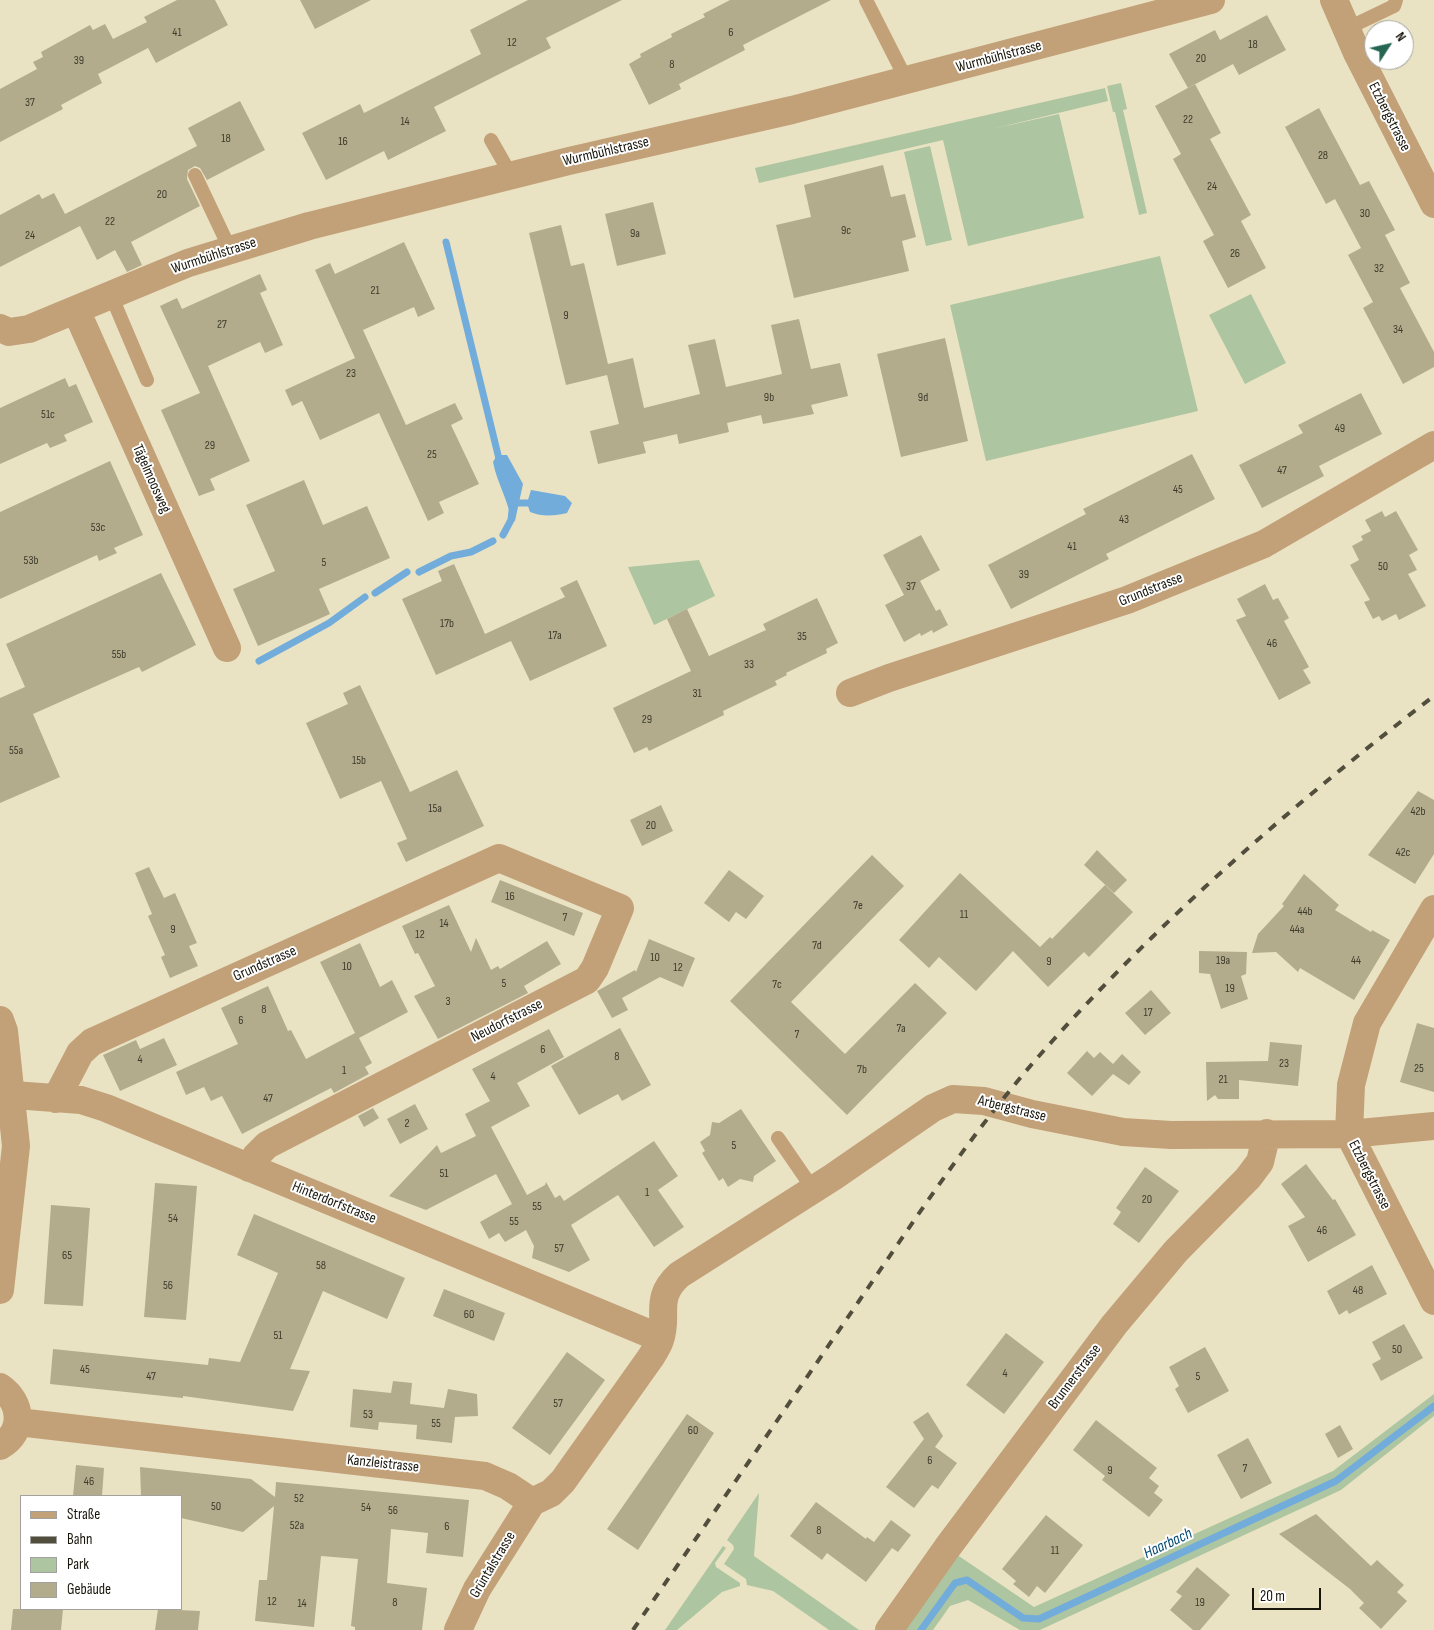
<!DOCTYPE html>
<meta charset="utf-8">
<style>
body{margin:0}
#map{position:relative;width:1434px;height:1630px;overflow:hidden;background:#eae3c3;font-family:"Sofia Sans Condensed",sans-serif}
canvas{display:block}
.legend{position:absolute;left:20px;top:1495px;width:162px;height:115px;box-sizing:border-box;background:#fff;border:1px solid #a3a19d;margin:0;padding:6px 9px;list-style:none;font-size:15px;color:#18150a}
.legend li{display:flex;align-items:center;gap:10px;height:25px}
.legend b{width:25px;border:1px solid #a3a19d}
.north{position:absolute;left:1364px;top:20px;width:50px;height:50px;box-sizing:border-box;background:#fff;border:1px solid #a3a19d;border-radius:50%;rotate:55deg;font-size:14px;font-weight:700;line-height:20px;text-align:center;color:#18150a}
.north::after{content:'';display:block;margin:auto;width:18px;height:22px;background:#266552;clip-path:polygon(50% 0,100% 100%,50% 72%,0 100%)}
.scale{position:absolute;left:1252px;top:1588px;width:69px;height:22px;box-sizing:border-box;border:2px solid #18150a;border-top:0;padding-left:6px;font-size:15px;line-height:18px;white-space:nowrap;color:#18150a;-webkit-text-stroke:4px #fff;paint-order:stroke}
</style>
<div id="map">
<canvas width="1434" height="1630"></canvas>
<ul class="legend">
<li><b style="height:6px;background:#c2a078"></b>Straße</li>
<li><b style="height:6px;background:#524e3d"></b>Bahn</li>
<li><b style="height:14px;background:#adc5a0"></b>Park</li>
<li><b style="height:14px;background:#b2ac8d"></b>Gebäude</li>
</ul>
<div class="north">N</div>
<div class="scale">20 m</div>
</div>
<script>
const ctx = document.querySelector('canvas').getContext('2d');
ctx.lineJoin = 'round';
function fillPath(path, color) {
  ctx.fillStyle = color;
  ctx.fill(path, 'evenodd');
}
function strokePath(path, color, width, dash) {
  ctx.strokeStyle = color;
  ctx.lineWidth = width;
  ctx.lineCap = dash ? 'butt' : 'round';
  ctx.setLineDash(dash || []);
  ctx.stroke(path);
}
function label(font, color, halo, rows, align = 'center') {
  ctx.font = font + ' "Sofia Sans Condensed",sans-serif';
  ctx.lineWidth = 4;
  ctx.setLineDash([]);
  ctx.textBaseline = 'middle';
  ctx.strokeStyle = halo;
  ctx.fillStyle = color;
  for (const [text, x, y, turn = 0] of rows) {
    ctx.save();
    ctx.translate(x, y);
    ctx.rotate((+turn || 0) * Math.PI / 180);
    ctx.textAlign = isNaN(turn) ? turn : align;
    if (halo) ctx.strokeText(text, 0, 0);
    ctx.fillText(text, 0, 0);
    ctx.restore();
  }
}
const green = new Path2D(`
 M1121,83L1127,109L1123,110L1147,213L1139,215L1115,112H1113L1107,86Z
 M1105,88L1108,101L992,129L1059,114L1084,218L968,246L943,140L759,183L755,168Z
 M930,146L952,240L926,246L904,152Z
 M1160,256L1198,411L986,461L950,305Z
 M1251,294L1286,363L1245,384L1209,315Z
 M699,560L715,596L654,625L628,567Z
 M1434,1394V1416L1341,1490L1040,1630H1020L968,1600L950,1606L933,1630H889L947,1548L1034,1607L1333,1471Z
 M759,1493L754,1556L859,1630H829L773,1591L747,1585L746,1579L724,1564L734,1549L733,1545L727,1540Z
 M723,1546L726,1548L715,1563L716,1567L740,1583V1586L722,1592L677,1630H665Z`);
const water = new Path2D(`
 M497,455H507L523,484L515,521L511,520C508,499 497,483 493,462Z
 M531,490L565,496L572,503L567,513C555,516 542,517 530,512L527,503Z`);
const stream = new Path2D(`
 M446,242L500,463
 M513,503H527
 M503,535L511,520L512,511
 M419,572L451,556L471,552L493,541
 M375,593L407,572
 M259,661L329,623L365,597
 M921,1630L955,1583L967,1580L1023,1618L1039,1619L1336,1481L1434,1406`);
const building = new Path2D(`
 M177,0H215L228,25L156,63L148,48L98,74L102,83L61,105L63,109L0,142V89L37,69L33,62L43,57L41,52L90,25L93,30L105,24L113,39L147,22L144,17Z
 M300,0H371L315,29Z
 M528,0H622L546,38L551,48L434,107L446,131L388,160L384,151L326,180L302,133L360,104L364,113L481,54L470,30Z
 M730,0H831L743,45L745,50L679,84L681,89L649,105L629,64L641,57L640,54L672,37L671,34L705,17L703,14Z
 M1267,15L1286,50L1239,75L1233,64L1188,88L1169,54L1215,30L1220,40Z
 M1195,84L1221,133L1210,139L1251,215L1241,221L1266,268L1228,288L1203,241L1214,235L1173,159L1181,154L1155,106Z
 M240,101L265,150L207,180L200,168L195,166L188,170L187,179L200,206L131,242L142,265L127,272L115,250L97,260L80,226L0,267V215L39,194L42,199L54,193L65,214L197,146L188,128Z
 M1319,108L1360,185L1369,181L1395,230L1385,235L1410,283L1400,288L1434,352V367L1403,384L1363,308L1373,302L1348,255L1361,248L1335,199L1326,204L1285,127Z
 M883,165L891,197L905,194L916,237L902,241L909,271L794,298L776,225L811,217L804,185Z
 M653,202L666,254L617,266L605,214Z
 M561,225L571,266L584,263L608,364L633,358L644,408L700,394L688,345L715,339L726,387L782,374L771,325L799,319L811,369L840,363L848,396L811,405L814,414L763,424L761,415L727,423L729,432L679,444L677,434L643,442L646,453L598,464L590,431L619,424L607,375L566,385L529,233Z
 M404,242L435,309L418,317L414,307L363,330L406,425L455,403L463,419L451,425L479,484L439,502L444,513L428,521L379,413L320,440L302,401L292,406L285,390L355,358L315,270L330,263L335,274Z
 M260,274L267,290L260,293L283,345L265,353L260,342L208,366L250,461L210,479L215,490L199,496L161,410L200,393L160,306L177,298L182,309Z
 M945,338L968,441L901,457L877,354Z
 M65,378L69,387L76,384L93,422L64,435L67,441L50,448L47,443L0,464V408Z
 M1361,393L1382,434L1319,466L1324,476L1262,508L1239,465L1303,433L1298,425Z
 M1192,454L1215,499L1106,554L1109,559L1011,609L988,565L1086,514L1083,509Z
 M110,461L143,535L114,548L117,553L99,561L97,555L0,599V512Z
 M304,480L323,525L367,506L390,558L319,589L330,614L258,646L233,589L275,571L246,505Z
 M1382,511L1385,517L1396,511L1418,550L1409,555L1417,570L1408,574L1426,606L1399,620L1396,614L1382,621L1379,616L1373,619L1364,602L1370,600L1350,565L1359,560L1352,546L1363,540L1361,536L1371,531L1365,520Z
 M921,535L940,570L920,581L936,611L940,609L948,625L933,633L932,630L921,636L920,633L904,642L885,605L904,595L883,555Z
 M454,564L485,634L565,597L560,588L577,580L607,646L530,681L511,641L436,675L402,599L442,581L438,571Z
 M161,573L196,645L142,672L139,667L33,714L60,777L0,803V698L25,687L6,644Z
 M1265,584L1273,600L1278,598L1289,618L1284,621L1309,667L1303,670L1311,683L1279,700L1236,620L1246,616L1237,599Z
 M817,598L838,643L826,649L827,653L786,673L787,675L775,681L777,685L723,711L724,715L649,751L647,747L634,753L613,708L691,671L667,619L687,609L709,656L766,630L763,624Z
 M360,685L410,792L457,770L484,826L406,862L397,843L407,839L381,781L340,799L306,723L348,704L343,693Z
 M1418,791L1434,800V854L1415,884L1368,855Z
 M661,805L673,831L642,846L630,820Z
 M1097,850L1127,880L1114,893L1084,865Z
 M872,855L904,886L791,1002L845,1054L915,983L947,1013L847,1115L730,1001Z
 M149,867L164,898L175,893L197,943L189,946L198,966L170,978L161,957L165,955L148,916L152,914L135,873Z
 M729,870L764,896L746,919L736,912L729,922L704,903Z
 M960,873L1040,947L1050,937L1052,939L1105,885L1133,912L1089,957L1084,952L1048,987L1013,951L976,991L939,957L929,968L899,940Z
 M1304,874L1339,905L1335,910L1371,932L1372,930L1390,940L1354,1000L1300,968L1298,972L1276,952L1252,953L1258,934L1284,906L1282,904Z
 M500,880L583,913L574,936L491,902Z
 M449,905L471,952L476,938L491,970L498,966L500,969L547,941L561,964L524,986L528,993L438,1039L414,996L435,986L418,953L415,954L402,926Z
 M649,939L695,958L683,987L660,977L622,998L628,1010L612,1018L597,991L635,970L636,972Z
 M360,943L380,987L392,980L408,1012L359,1038L372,1063L365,1067L369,1074L334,1093L331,1088L242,1134L222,1096L211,1101L204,1087L186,1095L176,1072L238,1044L221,1008L268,986L288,1031L291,1030L306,1059L355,1033L320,962Z
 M1199,951L1247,952L1246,974L1241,976L1248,999L1221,1009L1210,974L1199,973Z
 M1151,990L1171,1013L1145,1035L1125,1013Z
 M1417,1023L1434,1028V1092L1400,1082Z
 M620,1028L651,1085L622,1101L618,1094L579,1115L551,1066Z
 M549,1029L564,1057L517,1083L530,1106L491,1127L527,1195L545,1185L546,1182L555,1198L560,1195L564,1201L654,1141L678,1176L658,1190L684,1227L654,1247L618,1195L571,1225L590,1260L569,1272L532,1258L534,1246L526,1230L505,1242L499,1233L489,1239L480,1222L512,1204L496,1174L426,1210L389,1196L437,1145L441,1153L476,1136L465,1114L490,1101L472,1069Z
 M164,1038L177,1065L120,1091L103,1055L136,1040L140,1049Z
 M1270,1042L1302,1045L1298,1086L1239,1080V1099H1218L1215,1095L1207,1101L1206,1062L1268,1061Z
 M1087,1051L1094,1058L1100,1052L1113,1064L1122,1054L1141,1072L1129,1085L1113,1074L1092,1096L1067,1073Z
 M415,1104L428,1129L400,1144L387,1119Z
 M373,1108L379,1118L364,1127L358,1116Z
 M741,1109L776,1161L754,1176L753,1182L740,1179L728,1187L723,1178L719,1181L702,1153L705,1151L700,1142L710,1135L712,1122L719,1123Z
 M1306,1164L1333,1200L1335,1199L1356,1235L1308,1262L1288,1226L1305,1217L1281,1184Z
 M1145,1167L1179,1191L1139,1243L1113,1224L1121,1212L1116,1208Z
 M155,1183L197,1186L186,1320L144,1317Z
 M51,1205L90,1208L83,1306L44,1304Z
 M254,1214L405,1278L387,1319L323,1291L290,1369L310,1371L293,1411L183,1396V1398L50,1384L53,1349L208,1365L209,1358L240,1362L278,1273L237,1255Z
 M1372,1265L1387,1294L1349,1314L1347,1310L1339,1315L1327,1291Z
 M444,1289L505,1313L494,1341L433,1316Z
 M1404,1324L1423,1358L1381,1381L1372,1364L1381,1359L1372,1342Z
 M1006,1333L1044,1362L1004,1414L966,1385Z
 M1205,1347L1229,1391L1188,1413L1175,1389L1179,1386L1169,1367Z
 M567,1352L605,1380L550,1455L512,1428Z
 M393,1381L412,1383L410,1404L444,1408L448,1389L477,1394L478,1416L455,1417L452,1443L416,1439L417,1425L379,1422L378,1430L350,1427L353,1389L391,1393Z
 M928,1412L943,1436L935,1447L957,1463L938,1489L932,1485L914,1508L886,1487L924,1439L913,1422Z
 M687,1414L714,1433L638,1550L607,1529Z
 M1096,1420L1157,1468L1149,1478L1159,1486L1154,1493L1163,1500L1149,1517L1102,1480L1105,1476L1073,1450Z
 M1340,1425L1353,1449L1338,1458L1325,1434Z
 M1248,1438L1272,1483L1241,1499L1217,1455Z
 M76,1465L104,1468L102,1496H73Z
 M140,1467L251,1479L275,1497L276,1482L469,1500L463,1557L426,1553L428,1533L391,1529L387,1583L427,1588L422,1630H355V1627L351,1626L358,1559L321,1556L314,1627L255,1621L259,1580H267L274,1506L243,1532L181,1518V1496H141Z
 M816,1502L866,1539L867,1537L874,1542L891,1520L911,1535L898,1552L892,1548L866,1582L827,1553L822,1560L790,1536Z
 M1316,1514L1371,1566L1377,1560L1404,1585L1397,1592L1407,1601L1381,1629L1359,1608L1364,1603L1350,1589L1279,1534Z
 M1046,1515L1083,1545L1045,1593L1037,1586L1029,1597L1013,1584L1016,1581L1002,1569Z
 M1197,1567L1230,1595L1200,1630H1193L1170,1610L1182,1596L1176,1592Z
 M13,1609H63L61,1630H11Z
 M158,1609L200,1611L198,1630H155Z`);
const service = new Path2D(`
 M866,0L907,81
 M1346,29L1394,6L1396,0
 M491,140L511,175
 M195,175L230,249
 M111,295L147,380
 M778,1138L813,1189`);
const minor = new Path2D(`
 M1334,0L1357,53L1434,204
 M76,310L227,648
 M0,328L9,332L29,329L188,263L309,226L569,161L792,110L1211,0
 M850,693L889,678L1127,600L1264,544L1434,445
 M1434,909L1367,1023L1351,1085L1349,1134L1434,1301
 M0,1094L81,1100L106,1108L660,1338
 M56,1099L80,1053L92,1042L499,858L620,908L595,968L587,980L267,1145L256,1156L249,1168
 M458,1630L477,1589L532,1502L551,1493L563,1481L651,1357C654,1352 658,1346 660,1340C669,1315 653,1299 679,1275L833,1177L933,1108L953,1099L984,1101L1032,1114L1123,1132L1171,1135L1349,1134L1434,1126
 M889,1630L947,1548L1114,1325L1176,1251L1248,1178L1260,1162L1267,1133`);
const tertiary = new Path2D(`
 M0,1020L4,1031L16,1146L0,1290
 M0,1387C22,1402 25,1432 0,1446
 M18,1422L485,1476L508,1486L532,1502`);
const rail = new Path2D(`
 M633,1630C708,1521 784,1411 859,1301C916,1218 972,1132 1039,1056C1157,922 1293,804 1434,696`);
const numberNames = [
 ["41",177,33],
 ["6",731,33],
 ["12",512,43],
 ["18",1253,45],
 ["20",1201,59],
 ["39",79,61],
 ["8",672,65],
 ["37",30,103],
 ["22",1188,120],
 ["14",405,122],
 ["18",226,139],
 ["16",343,142],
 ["28",1323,156],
 ["24",1212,187],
 ["20",162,195],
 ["30",1365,214],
 ["22",110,222],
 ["9c",846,231],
 ["9a",635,234],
 ["24",30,236],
 ["26",1235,254],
 ["32",1379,269],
 ["21",375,291],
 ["9",566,316],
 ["27",222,325],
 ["34",1398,330],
 ["23",351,374],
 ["9b",769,398],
 ["9d",923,398],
 ["51c",48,415],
 ["49",1340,429],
 ["29",210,446],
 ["25",432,455],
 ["47",1282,471],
 ["45",1178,490],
 ["43",1124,520],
 ["53c",98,528],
 ["41",1072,547],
 ["53b",31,561],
 ["5",324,563],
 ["50",1383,567],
 ["39",1024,575],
 ["37",911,587],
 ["17b",447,624],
 ["17a",555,636],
 ["35",802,637],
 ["46",1272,644],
 ["55b",119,655],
 ["33",749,665],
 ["31",697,694],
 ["29",647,720],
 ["55a",16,751],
 ["15b",359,761],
 ["15a",435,809],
 ["42b",1418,812],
 ["20",651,826],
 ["42c",1403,853],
 ["16",510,897],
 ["7e",858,906],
 ["44b",1305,912],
 ["11",964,915],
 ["7",565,918],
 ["14",444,924],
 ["9",173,930],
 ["44a",1297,930],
 ["12",420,935],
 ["7d",817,946],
 ["10",655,958],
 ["19a",1223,961],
 ["44",1356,961],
 ["9",1049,962],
 ["10",347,967],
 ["12",678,968],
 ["5",504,984],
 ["7c",777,985],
 ["19",1230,989],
 ["3",448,1002],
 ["8",264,1010],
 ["17",1148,1013],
 ["6",241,1021],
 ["7a",901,1029],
 ["7",797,1035],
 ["6",543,1050],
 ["8",617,1057],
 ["4",140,1060],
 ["23",1284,1064],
 ["25",1419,1069],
 ["7b",862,1070],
 ["1",344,1071],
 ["4",493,1077],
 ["21",1223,1080],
 ["47",268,1099],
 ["2",407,1124],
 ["5",734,1146],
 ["51",444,1174],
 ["1",647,1193],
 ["20",1147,1200],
 ["55",537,1207],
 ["54",173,1219],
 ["55",514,1222],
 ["46",1322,1231],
 ["57",559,1249],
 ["65",67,1256],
 ["58",321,1266],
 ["56",168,1286],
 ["48",1358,1291],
 ["60",469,1315],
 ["51",278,1336],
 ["50",1397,1350],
 ["45",85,1370],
 ["4",1005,1374],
 ["47",151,1377],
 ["5",1198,1377],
 ["57",558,1404],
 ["53",368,1415],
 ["55",436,1424],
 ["60",693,1431],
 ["6",930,1461],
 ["7",1245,1469],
 ["9",1110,1471],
 ["46",89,1482],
 ["52",299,1499],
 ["50",216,1507],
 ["54",366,1508],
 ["56",393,1511],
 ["52a",297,1526],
 ["6",447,1527],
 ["8",819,1531],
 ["11",1055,1551],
 ["12",272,1602],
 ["8",395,1603],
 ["19",1200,1603],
 ["14",302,1604]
];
const streetNames = [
 ["Wurmbühlstrasse",999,57,-15],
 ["Etzbergstrasse",1389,117,63],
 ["Wurmbühlstrasse",606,152,-13],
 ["Wurmbühlstrasse",214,256,-18],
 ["Tägelmoosweg",151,479,66],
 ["Grundstrasse",1151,590,-22],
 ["Grundstrasse",265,964,-24],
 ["Neudorfstrasse",507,1021,-27],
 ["Arbergstrasse",1012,1109,14],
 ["Etzbergstrasse",1369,1175,63],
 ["Hinterdorfstrasse",334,1203,22],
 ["Brunnerstrasse",1075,1377,-53],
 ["Kanzleistrasse",383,1464,6],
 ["Grüntalstrasse",493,1565,-59]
];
const waterNames = [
 ["Haarbach",1168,1544,-25]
];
fillPath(green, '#adc5a0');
fillPath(water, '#72acda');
strokePath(stream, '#72acda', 7);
fillPath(building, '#b2ac8d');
strokePath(service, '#c2a078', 14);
strokePath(minor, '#c2a078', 28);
strokePath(tertiary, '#c2a078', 28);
strokePath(rail, '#524e3d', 4, [9, 9]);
label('12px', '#3e3b2b', null, numberNames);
label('15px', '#18150a', '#fff', streetNames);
label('italic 16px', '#004974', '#fff', waterNames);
</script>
